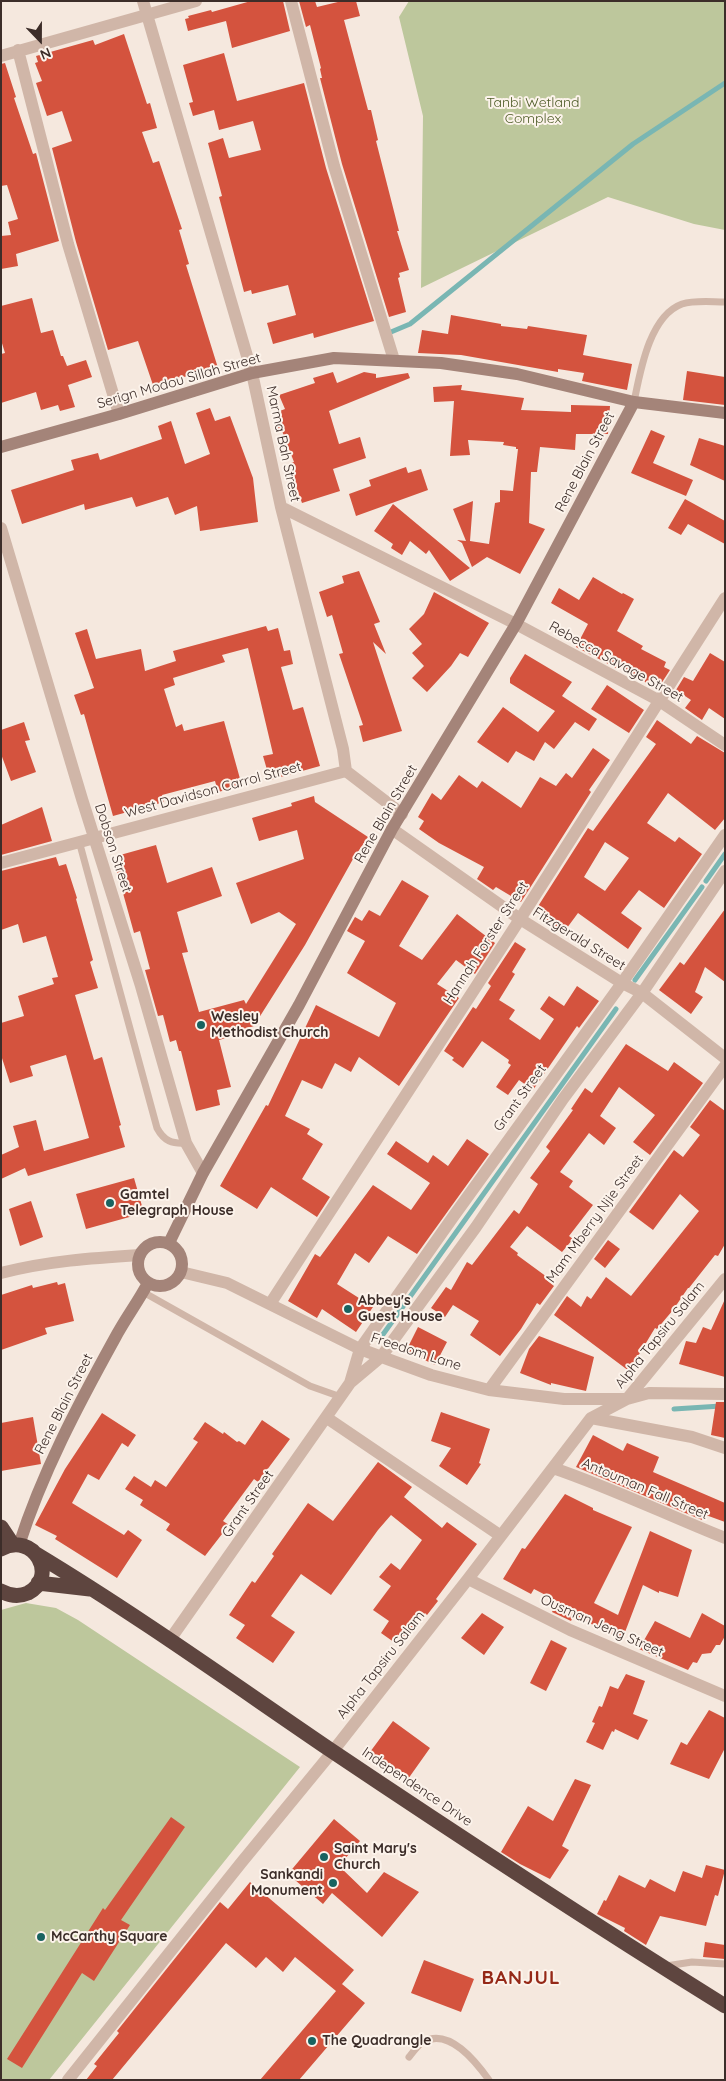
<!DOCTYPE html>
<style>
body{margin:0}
#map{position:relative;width:726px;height:2081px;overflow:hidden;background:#f5e8de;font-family:Quicksand,sans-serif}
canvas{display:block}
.frame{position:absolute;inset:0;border:2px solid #3c2d29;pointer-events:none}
.north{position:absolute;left:15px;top:15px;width:50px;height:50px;-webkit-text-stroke:4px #fcf3eb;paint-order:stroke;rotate:158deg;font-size:14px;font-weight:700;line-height:20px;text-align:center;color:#3c2d29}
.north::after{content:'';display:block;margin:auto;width:18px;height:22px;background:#3c2d29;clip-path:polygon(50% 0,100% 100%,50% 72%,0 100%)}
</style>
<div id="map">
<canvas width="726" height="2081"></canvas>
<div class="frame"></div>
<div class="north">N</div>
</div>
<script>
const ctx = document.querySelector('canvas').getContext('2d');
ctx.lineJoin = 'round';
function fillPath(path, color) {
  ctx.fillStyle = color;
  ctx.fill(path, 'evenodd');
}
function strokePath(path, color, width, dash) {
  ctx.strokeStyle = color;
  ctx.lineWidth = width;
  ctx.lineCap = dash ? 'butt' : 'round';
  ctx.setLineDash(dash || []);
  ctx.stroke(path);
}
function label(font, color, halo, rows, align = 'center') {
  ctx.font = font + ' Quicksand,sans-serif';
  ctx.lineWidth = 4;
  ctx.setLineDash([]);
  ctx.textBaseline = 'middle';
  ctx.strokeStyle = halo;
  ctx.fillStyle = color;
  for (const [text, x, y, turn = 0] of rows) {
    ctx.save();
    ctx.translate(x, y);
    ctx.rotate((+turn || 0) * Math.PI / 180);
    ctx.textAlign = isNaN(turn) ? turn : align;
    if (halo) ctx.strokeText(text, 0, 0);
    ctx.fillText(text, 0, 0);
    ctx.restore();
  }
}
const green = new Path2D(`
 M409,1H725V230L694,224L608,197L421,288L423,116L399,17Z
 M26,1603L56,1608L78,1620L300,1767L49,2080H1V1610Z`);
const stream = new Path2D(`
 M391,332L410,324L633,144L725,83
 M706,881L725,854
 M635,980L702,887
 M379,1340L616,1009
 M674,1409L721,1406`);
const building = new Path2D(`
 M251,1H283L290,31L232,48L226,21L188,31L185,19L189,18L188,16L211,10L212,12Z
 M299,1H315L317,7L342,1H356L360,16L344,20L368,110H371L378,140L376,141L399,231H397L409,270L399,273L400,277L398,278L406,312L389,317L342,164L320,78H322L320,69L321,68L310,25L306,27Z
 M124,34L147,104L150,103L157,128L142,132L153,163L159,161L182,229L179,230L189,264L186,265L218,368L153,385L138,341L108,350L76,242L52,148L72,141L62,111L47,116L36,83L42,81L35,63L38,62L36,56L93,40L95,45Z
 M224,53L237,101L304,83L326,168L374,321L314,338L313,333L273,344L267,323L296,315L288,285L252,294L251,290L244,292L219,197L222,196L208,143L223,138L229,158L261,150L253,121L219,130L214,110L193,116L189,103L193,102L183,65Z
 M5,63L16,97L14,98L33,154L36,153L59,241L16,254L18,266L1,269V236L11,235L8,222L18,219L7,185L1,186V64Z
 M32,298L41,333L53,330L61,356H63L67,366L86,360L92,377L68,385L75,407L60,411L58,405L41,410L36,392L1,403V354L5,353L1,340V306Z
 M451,315L501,324V326L527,329L528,326L587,335L583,355L632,364L627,390L582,381L584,373L558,369V372L461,355L418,353L422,330L448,334Z
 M687,371L725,377V405L683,400Z
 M333,372L337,383L364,372L376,374V378L408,373L410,378L329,411L339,444L360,437L366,458L333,469L340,491L302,503L288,464L294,462L282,431L279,432L272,414L285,409L279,395L315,383L313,378Z
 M462,385L461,390L524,398L521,410L571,412V405L610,406L608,434H576L575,450L540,447L537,472H531L529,523L545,529L520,574L487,557L472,567L462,543L457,540L466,541L453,509L473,501L470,541L489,544L495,503L500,502V490L513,491L518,449H516V447L503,445L504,442L468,440L470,455L450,456L454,401L434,402L433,387Z
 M210,408L215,421L230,416L253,478L258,522L200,531L197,506L175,515L168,497L136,507L132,497L85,510L84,504L22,524L11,490L74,470L71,460L98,453L100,460L162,439L158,426L171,421L185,464L210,454L196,413Z
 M651,430L665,436L653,463L693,480L686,496L631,473Z
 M699,438L725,446V481L690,465Z
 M406,467L408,473L421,469L428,490L356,516L349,494L371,486L369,480Z
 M685,499L725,521V544L688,524L681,535L668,528Z
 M393,504L423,529L470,568L450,581L429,550L426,554L410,541L402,555L391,548L393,544L374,531Z
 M359,571L380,622L374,624L386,654L373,642L402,731L363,742L359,726L363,725L339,654L343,653L332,615L327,617L319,592L344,583L342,576Z
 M593,577L622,594L623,593L634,599L617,631L643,646L641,649L666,662L664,667L670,670L657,690L618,664L616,668L576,647L588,624L551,603L559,588L579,600Z
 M434,592L489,623L468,657L460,653L451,666L427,692L412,678L424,666L412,653L422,644L409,629L424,614Z
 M266,626L268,631L278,628L284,651L290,650L293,664L281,667L293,710L303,707L320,766L270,780L263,756L273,754L248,648L222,655L225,662L173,678L175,685L164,689L176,727L182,724L184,731L224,721L242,786L218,792L215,781L162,795L164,802L113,816L84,714L81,715L74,695L94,688L75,633L87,629L96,659L141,649L145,671L176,661L173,651Z
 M710,653L725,662V719L709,708L702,720L685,708L691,700L676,690L684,677L693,681Z
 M525,654L572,682L562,696L597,719L589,731L575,722L554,749L545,742L534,761L516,751L508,763L477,742L503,707L538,732L555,711L510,683V678Z
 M607,685L644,710L629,733L591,709Z
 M657,720L691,744L697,736L725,753V818L715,830L668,793L647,823L675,842L679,837L702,854L664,908L639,890L621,913L642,928L628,949L578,913L564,932L535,911L588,828L593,831L656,744L646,737ZM605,842L629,858L605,891L584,877Z
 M24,722L30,740L25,741L36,772L11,781L1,754V730Z
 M593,748L610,760L589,790L591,792L521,902L496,887L493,890L477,879L484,867L439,843L419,829L424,821L418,817L432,793L441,800L459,775L477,788L482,781L521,808L540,777L556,786L566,773L572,778Z
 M314,796L315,802L368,837L353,859L305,945L257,1021L259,1024L233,1034V1036L219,1040L231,1087L217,1090L220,1105L196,1111L181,1051H179L176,1040L170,1042L163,1015L158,1016L145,970L150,969L140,931L134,933L113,857L156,845L167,883L212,867L222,896L177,912L188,952L182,953L199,1012L244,1000L246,1004L296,924L279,912L251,924L236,883L304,859L297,830L259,841L252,818L292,806L291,803Z
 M42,807L52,841L1,855V825Z
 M56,857L59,866L66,864L77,898L76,899L93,960L90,962L98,988L75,995L94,1060L102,1057L121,1125L119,1126L125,1147L28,1176L25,1168L1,1179V1155L19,1147L13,1126L36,1120L44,1151L89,1138L66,1055L30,1066L33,1076L10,1083L1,1055V1023L24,1016L18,996L54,984L52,978L58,977L46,936L23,943L18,924L1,930V871Z
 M402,880L429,896L399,946L422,960L457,914L495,943L475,974L456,960L437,984L459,998L399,1086L359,1057L351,1072L335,1063L322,1089L302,1080L285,1116L310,1129L307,1134L323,1144L302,1179L330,1197L317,1217L271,1187L257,1209L220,1186L266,1105L268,1106L316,1005L379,1037L396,1003L347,973L365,941L347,931L355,917L362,921L369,910L380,916Z
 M725,909V982L705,967L695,992L703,997L691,1014L659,990L680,962L684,965Z
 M515,942L526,949L512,972L515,974L499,1000L515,1010L509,1019L540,1040L554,1019L540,1009L549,996L564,1006L577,986L599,1001L579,1028L577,1026L533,1090L519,1080L508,1095L496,1087L511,1065L508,1063L509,1060L482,1041L463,1068L452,1060L454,1058L444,1051L473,1007L476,1009L491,986L488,983Z
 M626,1044L668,1071L674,1062L703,1083L650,1155L633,1142L655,1115L619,1087L600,1116L616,1128L604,1145L589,1133L560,1172L573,1181L569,1187L593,1205L569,1236L573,1239L562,1252L527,1226L510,1247L518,1253L517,1255L547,1277L545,1279L554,1286L540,1305L537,1303L521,1329L500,1356L470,1335L479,1321L453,1305L445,1317L431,1308L446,1287L451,1290L467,1262L472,1265L514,1210L519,1214L538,1184L530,1178L550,1151L546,1147L573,1110L571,1109L585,1088L592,1093Z
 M710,1100L725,1111V1244L718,1256L715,1255L689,1288H688L673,1310L657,1329L655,1328L629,1371L554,1315L567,1296L581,1307L587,1296L591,1299L606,1277L631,1296L699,1211L680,1194L653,1230L629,1212L674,1150L683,1157L700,1135L690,1127Z
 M467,1139L489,1154L417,1254L388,1236L369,1263L355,1253L337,1284L373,1307L356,1332L322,1309L317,1318L288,1301L315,1254L320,1257L373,1185L411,1210L430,1183L387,1154L396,1141L428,1163L433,1155L448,1166Z
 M134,1178L144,1213L86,1229L76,1194Z
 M31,1201L43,1237L20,1246L9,1209Z
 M608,1240L620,1249L605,1268L594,1259Z
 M57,1282L58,1285L65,1283L74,1321L45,1328L47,1334L1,1350V1295L32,1285L33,1288Z
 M725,1299V1377L679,1364L686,1341L696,1343L703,1327L711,1330Z
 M418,1327L447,1342L435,1365L406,1351Z
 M539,1336L594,1357L586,1391L551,1383V1385L520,1373L529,1349Z
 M716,1402H725V1438L711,1435Z
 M441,1412L490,1429L479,1463L481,1464L467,1485L439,1466L451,1448L431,1441Z
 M102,1413L136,1435L128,1447L122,1443L99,1480L88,1474L72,1503L124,1535L128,1530L142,1540L117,1578L55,1539L57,1536L35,1525L65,1469Z
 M33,1417L41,1464L1,1471V1423Z
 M262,1420L290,1439L258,1482L254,1479L223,1521L229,1525L205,1556L166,1530L170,1524L140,1505L143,1500L125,1489L134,1476L151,1487L155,1480L166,1487L198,1442L193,1439L205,1422L223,1434L224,1432L237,1442L239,1441L245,1445Z
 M593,1435L623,1451L627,1443L659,1457L653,1472L725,1503V1522L703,1514L702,1520L576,1467Z
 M378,1462L412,1487L404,1497L442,1528L447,1522L477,1544L436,1599L438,1601L427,1615L425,1613L408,1637L405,1635L398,1645L381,1633L389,1621L373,1610L391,1586L379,1577L391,1563L400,1570L422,1540L391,1515L378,1530L331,1595L301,1574L271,1616L295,1632L273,1663L236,1638L245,1625L229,1615L252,1581L255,1583L274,1556L272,1554L308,1503L333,1521Z
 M565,1494L593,1508V1510L632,1527L594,1603L618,1615L650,1531L692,1550L678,1597L659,1591V1593L643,1585L622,1640L574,1615L571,1621L552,1612L557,1601L534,1589L531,1594L503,1579L522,1548L525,1549Z
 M482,1613L504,1627L484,1655L461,1638Z
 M702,1613L725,1626V1636L720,1645H716L711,1653L702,1654L697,1663L693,1662L688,1670L639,1649L655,1621L690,1638Z
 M551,1640L567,1648L546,1691L530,1683Z
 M626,1674L645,1681L633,1714L648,1720L638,1740L615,1729L614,1732L612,1731L603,1750L586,1742L595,1723L592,1722L599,1706L602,1707L610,1686L618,1689Z
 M709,1710L725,1718V1748L709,1779L670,1764L681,1742L687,1745Z
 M393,1721L430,1748L408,1779L370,1752Z
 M575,1779L591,1785L562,1846L569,1850L550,1879L520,1864L501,1852L528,1806L553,1821Z
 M171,1817L185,1827L121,1920L130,1925L94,1981L82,1973L22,2068L7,2059L103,1908L105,1910Z
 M334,1819L360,1841L339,1866L367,1893L384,1872L419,1892L382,1937L332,1893L323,1904L288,1874Z
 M706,1865L725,1870L718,1896L715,1895L706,1926L660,1916L646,1945L624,1931L625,1928L597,1914L604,1900L606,1901L619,1875L645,1888L650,1879L675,1892L683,1871L702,1878Z
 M250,1882L354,1970L336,1991L295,1957L283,1972L266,1957L256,1968L226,1943L112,2080H86L97,2066L94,2064L119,2033L117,2031L220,1902L228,1909Z
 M705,1942L725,1945V1959L703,1957Z
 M424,1960L474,1979L461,2012L411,1993Z
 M342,1984L365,2003L299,2080H260Z`);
const lane = new Path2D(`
 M634,402C640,373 649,316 682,304C695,300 711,302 725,302
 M79,841L157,1128C164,1141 172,1144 186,1143
 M143,1292L310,1386L341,1397
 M666,1966L692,1962L725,1964
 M409,2057C413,2052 418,2045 423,2042C449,2027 476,2062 489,2080`);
const street = new Path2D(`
 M143,1L252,373L281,507L343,749L346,771L402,814
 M291,1L334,166L394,360
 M18,50L68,244L119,414
 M1,56L196,1
 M281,507L516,624L658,700L725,745
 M1,528L82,799L141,986L186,1143L203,1173
 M392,829L520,919L622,983L642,993L725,1058
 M1,863L346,771
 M181,1272L227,1283L360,1349L431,1375L489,1390L564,1399H627L649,1393L725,1394
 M1,1273C47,1261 93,1258 140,1255
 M270,1304L520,919L725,598
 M350,1383L360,1349L453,1217L622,983L725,835
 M489,1390L725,1066
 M327,1418L501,1536
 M591,1418L692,1437L725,1448
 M553,1468C612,1488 667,1515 725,1538
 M468,1579L570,1630L725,1696
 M169,1641L350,1383L381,1357L476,1227L563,1099L642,993L725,871
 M68,2080L241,1863L333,1751L468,1579L591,1418L627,1399L725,1279`);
const secondary = new Path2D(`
 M1,447L119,414L252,373L334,358L441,363L517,374L634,402L725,413
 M138 1264a22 22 0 1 1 44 0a22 22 0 1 1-44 0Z
 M169,1243L203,1173L299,1005L392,829L516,624L634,402
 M19,1545C42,1473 78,1405 115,1338C125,1319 138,1302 148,1283`);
const highway = new Path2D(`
 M1,1527L13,1545
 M1,1549C34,1531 59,1577 28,1593C19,1597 10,1596 1,1591
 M36,1554C137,1615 232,1683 329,1749C460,1837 592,1923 725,2006
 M38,1583L90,1589`);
const markers = [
 [201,1025,5,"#196360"],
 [110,1203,5,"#196360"],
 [348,1309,5,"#196360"],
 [324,1857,5,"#196360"],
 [333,1883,5,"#196360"],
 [41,1937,5,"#196360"],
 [312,2041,5,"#196360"]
];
const parkNames = [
 ["Tanbi Wetland",533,103],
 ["Complex",533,119]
];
const streetNames = [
 ["Serign Modou Sillah Street",179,381,-16],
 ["Marma Bah Street",283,444,78],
 ["Rene Blain Street",585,462,-62],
 ["Rebecca Savage Street",616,662,29],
 ["West Davidson Carrol Street",213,790,-15],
 ["Rene Blain Street",386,814,-60],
 ["Dobson Street",113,848,72],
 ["Fitzgerald Street",579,939,32],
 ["Hannah Forster Street",486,943,-57],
 ["Grant Street",520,1098,-54],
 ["Mam Mberry Njie Street",595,1219,-54],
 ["Alpha Tapsiru Salam",660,1335,-51],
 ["Freedom Lane",416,1352,18],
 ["Rene Blain Street",64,1404,-63],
 ["Antouman Fall Street",645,1489,23],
 ["Grant Street",248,1504,-55],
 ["Ousman Jeng Street",602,1626,24],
 ["Alpha Tapsiru Salam",381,1665,-52],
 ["Independence Drive",417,1787,34]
];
const poiNames = [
 ["Wesley",211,1017],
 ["Methodist Church",211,1033],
 ["Gamtel",120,1195],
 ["Telegraph House",120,1211],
 ["Abbey's",358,1301],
 ["Guest House",358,1317],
 ["Saint Mary's",334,1849],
 ["Church",334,1865],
 ["Sankandi",323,1875,"right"],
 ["Monument",323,1891,"right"],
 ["McCarthy Square",51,1937],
 ["The Quadrangle",322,2041]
];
const districtNames = [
 ["BANJUL",521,1978]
];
fillPath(green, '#bdc79c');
strokePath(stream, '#79b6b3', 5);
fillPath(building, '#d4533e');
strokePath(lane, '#d0b6a8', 7);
strokePath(street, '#d0b6a8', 12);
strokePath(secondary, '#a48479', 12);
strokePath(highway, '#5e453f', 15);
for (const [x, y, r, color] of markers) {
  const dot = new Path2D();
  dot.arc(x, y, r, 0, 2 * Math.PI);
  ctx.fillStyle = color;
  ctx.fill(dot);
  strokePath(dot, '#fcf3eb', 2);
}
label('14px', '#4f5d29', '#fcf3eb', parkNames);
label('14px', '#3c2d29', '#fcf3eb', streetNames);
label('bold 14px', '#3c2d29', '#fcf3eb', poiNames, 'left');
ctx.letterSpacing = '1px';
label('bold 19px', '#952918', '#fcf3eb', districtNames);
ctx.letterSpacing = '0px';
</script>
